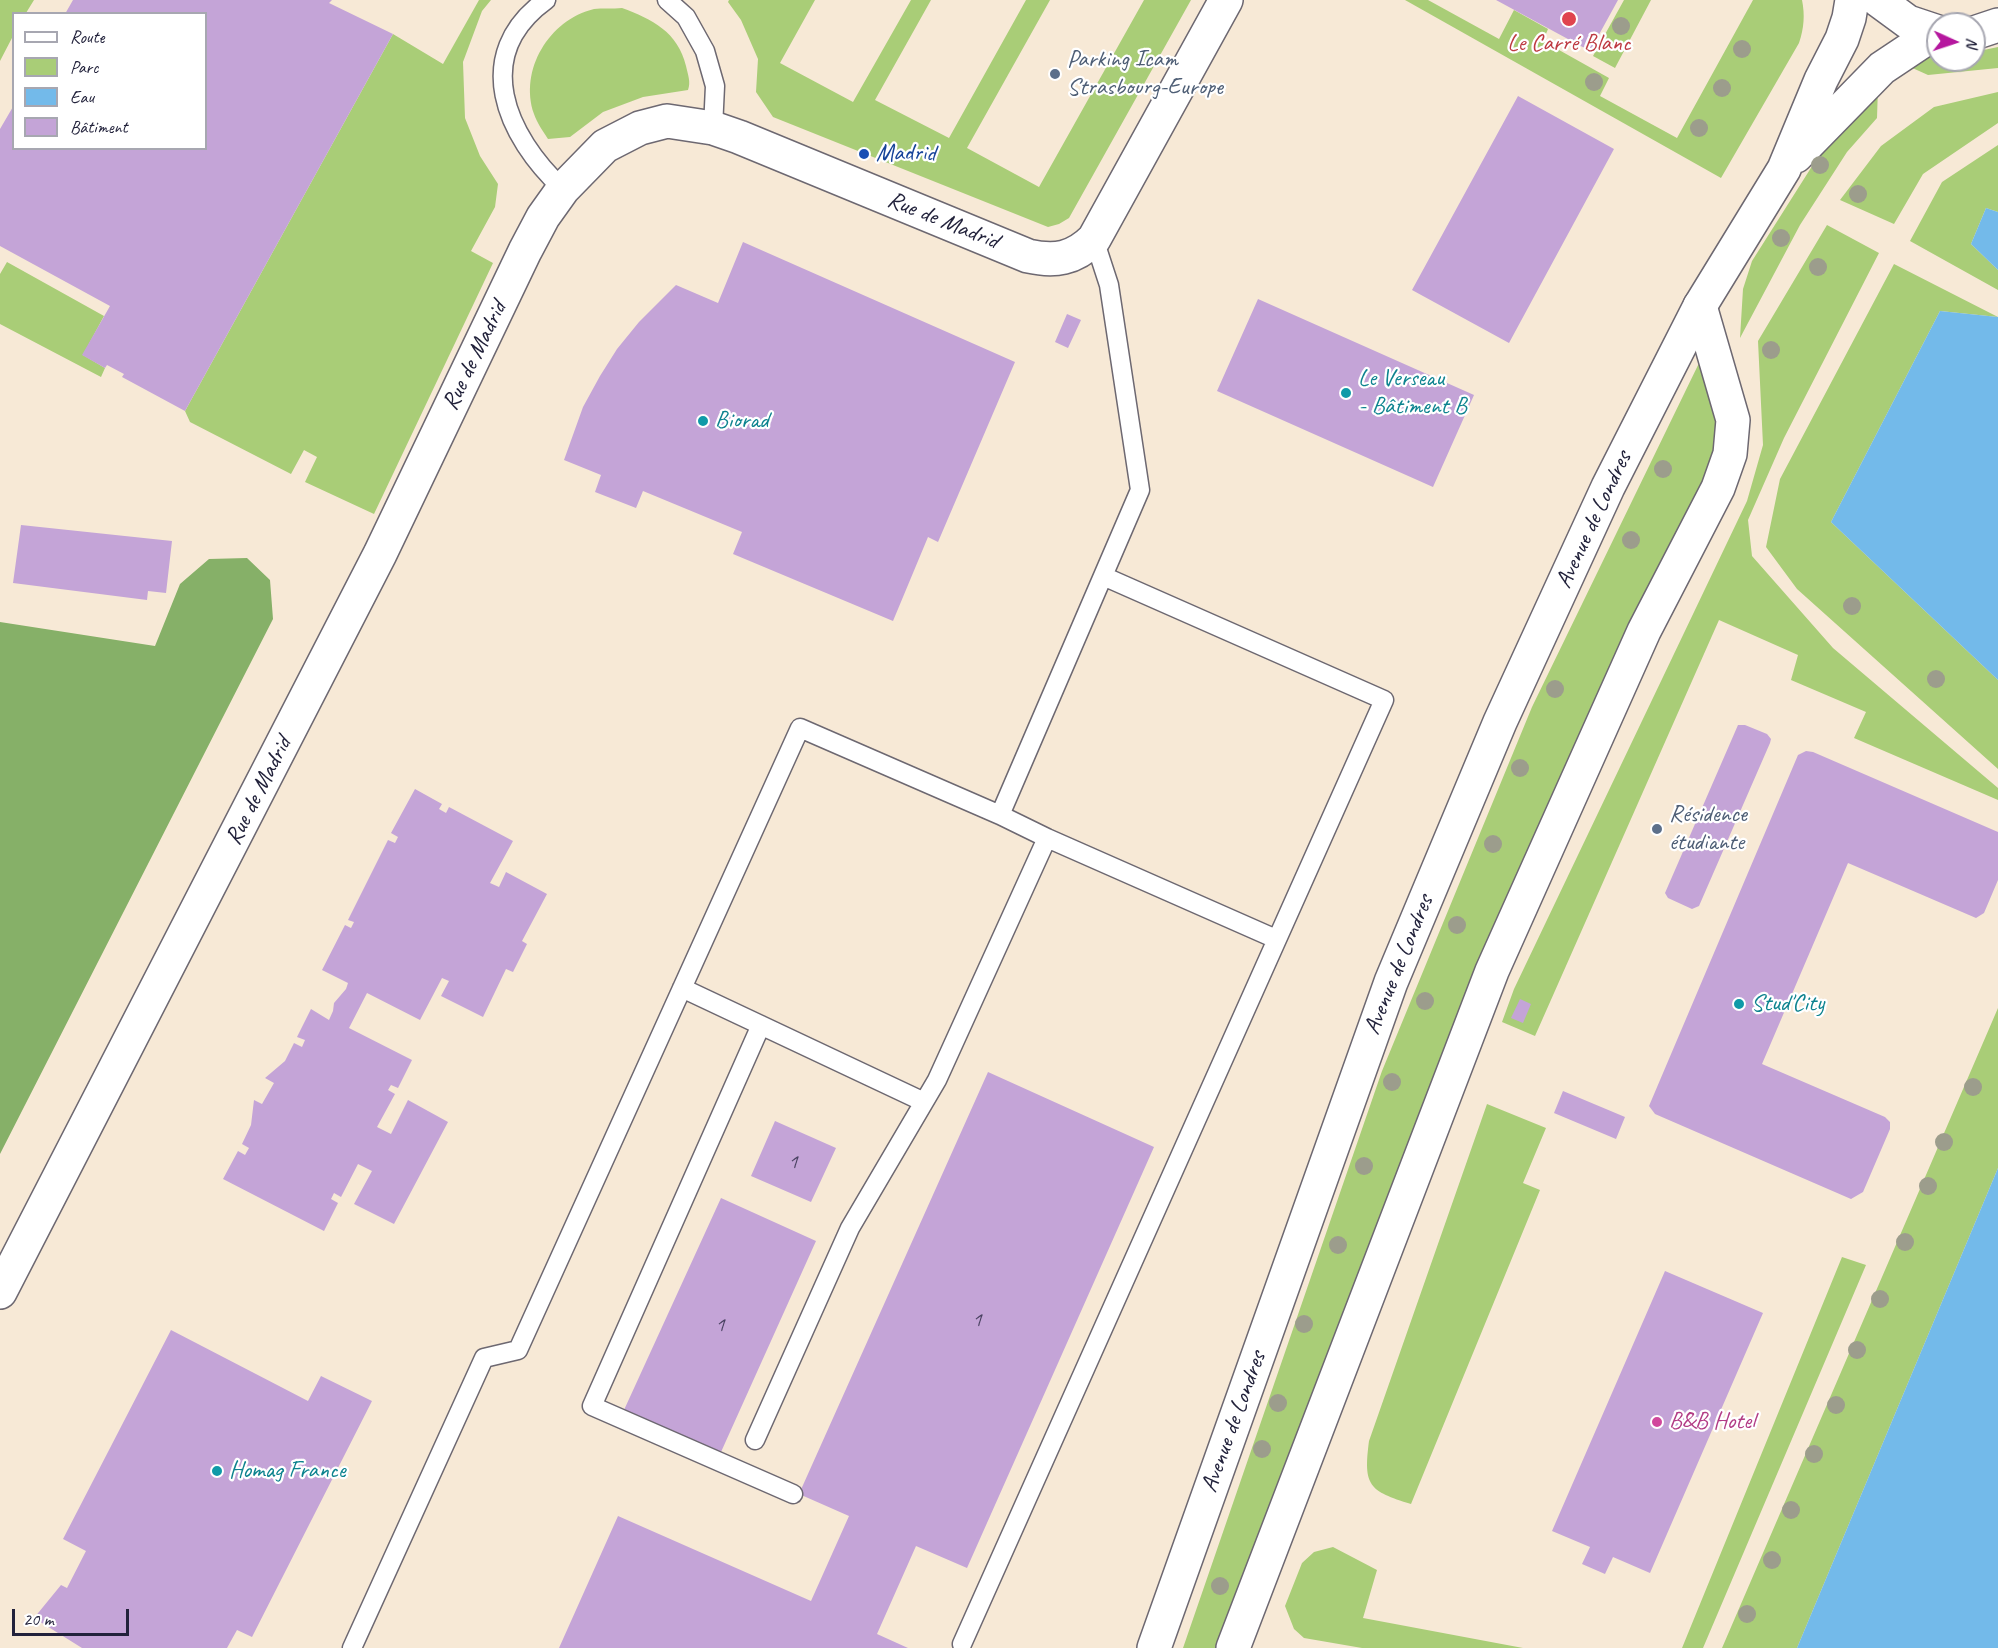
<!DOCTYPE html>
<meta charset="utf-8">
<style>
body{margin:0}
#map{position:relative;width:1998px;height:1648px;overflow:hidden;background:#f7e9d6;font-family:Caveat,sans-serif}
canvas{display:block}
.legend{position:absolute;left:12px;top:12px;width:195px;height:138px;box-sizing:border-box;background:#fff;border:2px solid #a7a7b1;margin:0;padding:8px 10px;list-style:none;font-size:18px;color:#22223b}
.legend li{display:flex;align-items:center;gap:12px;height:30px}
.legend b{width:30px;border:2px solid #a7a7b1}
.north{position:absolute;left:1926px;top:12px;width:60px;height:60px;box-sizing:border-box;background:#fff;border:2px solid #a7a7b1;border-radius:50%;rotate:93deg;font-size:16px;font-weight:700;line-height:24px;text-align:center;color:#22223b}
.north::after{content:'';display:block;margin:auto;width:21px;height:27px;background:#b5179e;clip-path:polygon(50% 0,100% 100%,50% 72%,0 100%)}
.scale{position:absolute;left:12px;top:1609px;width:117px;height:27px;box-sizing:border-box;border:3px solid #22223b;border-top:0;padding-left:8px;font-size:18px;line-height:21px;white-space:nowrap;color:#22223b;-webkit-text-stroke:4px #fff;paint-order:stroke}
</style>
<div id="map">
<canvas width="1998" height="1648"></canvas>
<ul class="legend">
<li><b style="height:8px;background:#fff"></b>Route</li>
<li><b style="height:16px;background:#a9cd77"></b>Parc</li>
<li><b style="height:16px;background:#73baea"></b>Eau</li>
<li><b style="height:16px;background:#c4a4d7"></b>Bâtiment</li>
</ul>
<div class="north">N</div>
<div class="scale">20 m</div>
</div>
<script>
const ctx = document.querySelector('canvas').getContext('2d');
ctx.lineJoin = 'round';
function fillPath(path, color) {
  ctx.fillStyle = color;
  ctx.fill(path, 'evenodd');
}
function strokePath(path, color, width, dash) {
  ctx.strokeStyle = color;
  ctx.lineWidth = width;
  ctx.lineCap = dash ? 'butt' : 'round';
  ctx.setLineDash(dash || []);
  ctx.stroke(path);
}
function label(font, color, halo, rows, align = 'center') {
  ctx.font = font + ' Caveat,sans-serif';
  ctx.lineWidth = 4.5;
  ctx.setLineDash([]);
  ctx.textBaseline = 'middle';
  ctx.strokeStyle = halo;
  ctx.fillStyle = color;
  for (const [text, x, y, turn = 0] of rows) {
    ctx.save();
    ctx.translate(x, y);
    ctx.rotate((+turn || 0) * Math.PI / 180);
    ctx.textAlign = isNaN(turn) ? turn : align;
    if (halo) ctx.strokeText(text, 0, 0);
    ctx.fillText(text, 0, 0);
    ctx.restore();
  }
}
const green = new Path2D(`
 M0,0H34L26,13L14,14L13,36L0,61Z
 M479,0H491L482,11L463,62L465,118L480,156L498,184L495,207L471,251L493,263L374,514L305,482L317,457L304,450L291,474L190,422L185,411L393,34L443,64Z
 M729,0H815L780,63L853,102L911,0H931L875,100L949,138L1026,0H1050L967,148L1039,187L1144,0H1191L1069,218L1059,224L1048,227L773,117L756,92L758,59L741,20L728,2Z
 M1405,0H1428L1499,39L1514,10L1548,29L1543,41L1609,78L1600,96L1677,138L1753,0H1802C1805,15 1804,28 1799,43L1721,178Z
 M1624,0H1651L1615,68L1593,56Z
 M622,8C652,19 678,32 686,66C688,75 691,82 688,90L643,97L603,112L570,137L548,139C543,131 537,123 534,114C519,70 549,20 594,9C602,8 613,9 622,8Z
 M1998,47V68L1928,75L1908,66L1927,56L1938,54V60H1974V52Z
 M1878,87L1877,118L1847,152L1800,225L1740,338L1743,289L1752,261L1828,141Z
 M1998,92V123L1923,174L1894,224L1840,200L1881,146L1934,107Z
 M1998,145V212L1986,208L1971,244L1998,270V290L1910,241L1942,182Z
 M1827,225L1879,253L1784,438L1748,520L1752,556L1833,648L1998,788V800L1854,738L1866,712L1791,680L1798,655L1719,620L1535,1036L1502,1022L1514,989L1747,501L1763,445L1758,341Z
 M7,262L104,316L83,355L105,368L101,377L0,324V274Z
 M1894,264L1998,317L1940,311L1831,522L1998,680V769L1797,589L1766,547L1780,479Z
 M1701,359L1716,412V459L1222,1648H1183L1382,1071L1532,707Z
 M1998,1008V1168L1797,1648H1722Z
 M1487,1104L1546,1128L1523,1183L1540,1190L1411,1504C1369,1491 1363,1486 1369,1441Z
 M1842,1257L1866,1265L1703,1648H1682Z
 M1333,1547L1377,1570L1363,1618L1523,1648H1362L1304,1638L1294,1629L1285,1606L1302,1563L1314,1552Z`);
const forest = new Path2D(`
 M247,558L270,580L273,619L0,1154V622L155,646L180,584L209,559Z`);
const water = new Path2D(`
 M1986,208L1998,212V270L1971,244Z
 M1940,311L1998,317V680L1831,522Z
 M1998,1168V1648H1797Z`);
const building = new Path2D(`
 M73,0H332L329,3L393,34L185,411L122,377L124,374L107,365L105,368L82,355L110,306L0,246V129L14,105V148H206V14H65Z
 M1496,0H1618L1590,51Z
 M1518,96L1614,149L1509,343L1412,290Z
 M743,242L1015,362L938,542L928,537L893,621L733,554L742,532L643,491L636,508L595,492L601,475L564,460L583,407L600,376L617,349L639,322L676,285L718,303Z
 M1258,299L1474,395L1433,487L1217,391Z
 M1067,314L1081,320L1068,348L1055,342Z
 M21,525L172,541L166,593L148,591L147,600L13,583Z
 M1738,725H1745L1767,734L1771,739L1770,743L1699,906L1692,909L1668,898L1665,893Z
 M1806,751L1813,752L1998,832V880L1984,913L1976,918L1848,863L1762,1064L1885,1117L1890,1122V1129L1863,1192L1851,1199L1655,1114L1649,1106L1798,755Z
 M415,789L442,804L439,809L446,813L449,807L513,841L490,883L499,887L506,872L547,894L522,941L527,944L513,972L506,969L483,1017L441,996L449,981L442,978L420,1020L367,993L349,1028L412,1060L398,1088L391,1085L388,1090L395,1094L377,1127L391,1134L408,1100L448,1122L394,1224L354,1204L372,1171L358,1164L341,1197L334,1193L331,1199L338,1203L324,1231L223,1179L238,1151L245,1155L249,1148L242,1144L251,1125L254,1100L262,1104L274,1083L265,1078L285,1061L294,1043L302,1047L305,1040L297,1037L311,1009L329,1020L333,1011L334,1003L346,989L348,983L322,970L345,925L351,928L354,922L348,920L388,840L395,843L398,837L391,833Z
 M1520,999L1531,1004L1523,1023L1511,1018Z
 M988,1072L1154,1147L967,1568L916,1546L877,1634L908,1648H559L618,1516L811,1601L849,1516L799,1494Z
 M1563,1091L1625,1117L1616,1139L1554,1113Z
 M775,1121L836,1148L811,1202L751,1176Z
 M721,1198L816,1241L721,1452L624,1410Z
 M1665,1271L1763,1313L1650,1573L1613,1557L1605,1574L1582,1564L1590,1547L1552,1531Z
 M171,1330L308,1401L321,1376L372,1401L252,1637L237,1630L227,1648H82L34,1618L61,1585L67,1588L86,1551L63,1539Z`);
const service = new Path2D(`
 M546,0C470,55 506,136 563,189
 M667,0L686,17L705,51L715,86L713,128
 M1047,838L1276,939
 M682,988L924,1102
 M761,1025L592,1406L793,1494
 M755,1440L850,1228L937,1080L1047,838L1000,815
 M962,1644L1384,700L1103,576
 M352,1648L484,1358L518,1350L800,728L1000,815L1140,490L1109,285L1094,239`);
const minor = new Path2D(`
 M0,1292L380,554L525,251L543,217L563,189L605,146L640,128L667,121L713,128L739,137L1028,256C1055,262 1074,259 1094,239L1226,0
 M1233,1648L1492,971L1644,631L1718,488L1730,454L1733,420L1700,306`);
const tertiary = new Path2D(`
 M1878,0L1908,22L1938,32
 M1974,33L1998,25
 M1796,156L1882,68L1936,32
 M1154,1648L1391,982L1500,722L1608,487L1700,306L1784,169L1821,80L1842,39L1849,18L1852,0`);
const trees = [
 [1621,26],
 [1742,49],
 [1594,82],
 [1722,88],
 [1699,128],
 [1820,165],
 [1858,194],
 [1781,238],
 [1818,267],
 [1771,350],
 [1663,469],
 [1631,540],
 [1852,606],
 [1936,679],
 [1555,689],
 [1520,768],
 [1493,844],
 [1457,925],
 [1425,1001],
 [1392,1082],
 [1973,1087],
 [1944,1142],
 [1364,1166],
 [1928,1186],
 [1905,1242],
 [1338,1245],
 [1880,1299],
 [1304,1324],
 [1857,1350],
 [1278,1403],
 [1836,1405],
 [1262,1449],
 [1814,1454],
 [1791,1510],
 [1772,1560],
 [1220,1586],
 [1747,1614]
];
const markers = [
 [1569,19,8,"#e0444e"],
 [1055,74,6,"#5c6f8a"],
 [864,154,6,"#1a4fb4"],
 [1346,393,6,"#0f9aa8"],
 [703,421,6,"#0f9aa8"],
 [1657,829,6,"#5c6f8a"],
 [1739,1004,6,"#0f9aa8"],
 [1657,1422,6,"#d1479c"],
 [217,1471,6,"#0f9aa8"]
];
const numberNames = [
 ["1",793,1162],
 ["1",977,1320],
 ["1",720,1325]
];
const healthNames = [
 ["Le Carré Blanc",1569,44]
];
const serviceNames = [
 ["Parking Icam",1067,60],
 ["Strasbourg-Europe",1067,88],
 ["Résidence",1669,815],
 ["étudiante",1669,843]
];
const transitNames = [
 ["Madrid",876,154]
];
const streetNames = [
 ["Rue de Madrid",943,221,22],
 ["Rue de Madrid",475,356,-64],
 ["Avenue de Londres",1594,520,-65],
 ["Rue de Madrid",259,791,-63],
 ["Avenue de Londres",1399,965,-68],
 ["Avenue de Londres",1234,1422,-70]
];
const cultureNames = [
 ["Le Verseau",1358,379],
 ["- Bâtiment B",1358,407],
 ["Biorad",715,421],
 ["Stud'City",1751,1004],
 ["Homag France",229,1471]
];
const hotelNames = [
 ["B&B Hotel",1669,1422]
];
fillPath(green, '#a9cd77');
fillPath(forest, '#86b068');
fillPath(water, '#73baea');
fillPath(building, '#c4a4d7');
strokePath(service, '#6d6871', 21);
strokePath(minor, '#6d6871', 36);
strokePath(tertiary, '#6d6871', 36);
strokePath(service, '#fff', 18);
strokePath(minor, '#fff', 33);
strokePath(tertiary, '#fff', 33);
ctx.fillStyle = '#9c9d8c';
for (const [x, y] of trees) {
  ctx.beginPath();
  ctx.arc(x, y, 9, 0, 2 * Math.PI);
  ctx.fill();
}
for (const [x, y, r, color] of markers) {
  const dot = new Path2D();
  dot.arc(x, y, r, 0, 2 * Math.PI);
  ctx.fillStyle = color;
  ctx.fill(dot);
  strokePath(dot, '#fff', 2);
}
label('21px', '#4a4262', null, numberNames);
label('24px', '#be3a42', '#fff', healthNames);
label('24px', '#4e5e75', '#fff', serviceNames, 'left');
label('24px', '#164399', '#fff', transitNames, 'left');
label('24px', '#22223b', '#fff', streetNames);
label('24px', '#0d838f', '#fff', cultureNames, 'left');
label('24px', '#b23c85', '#fff', hotelNames, 'left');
</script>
